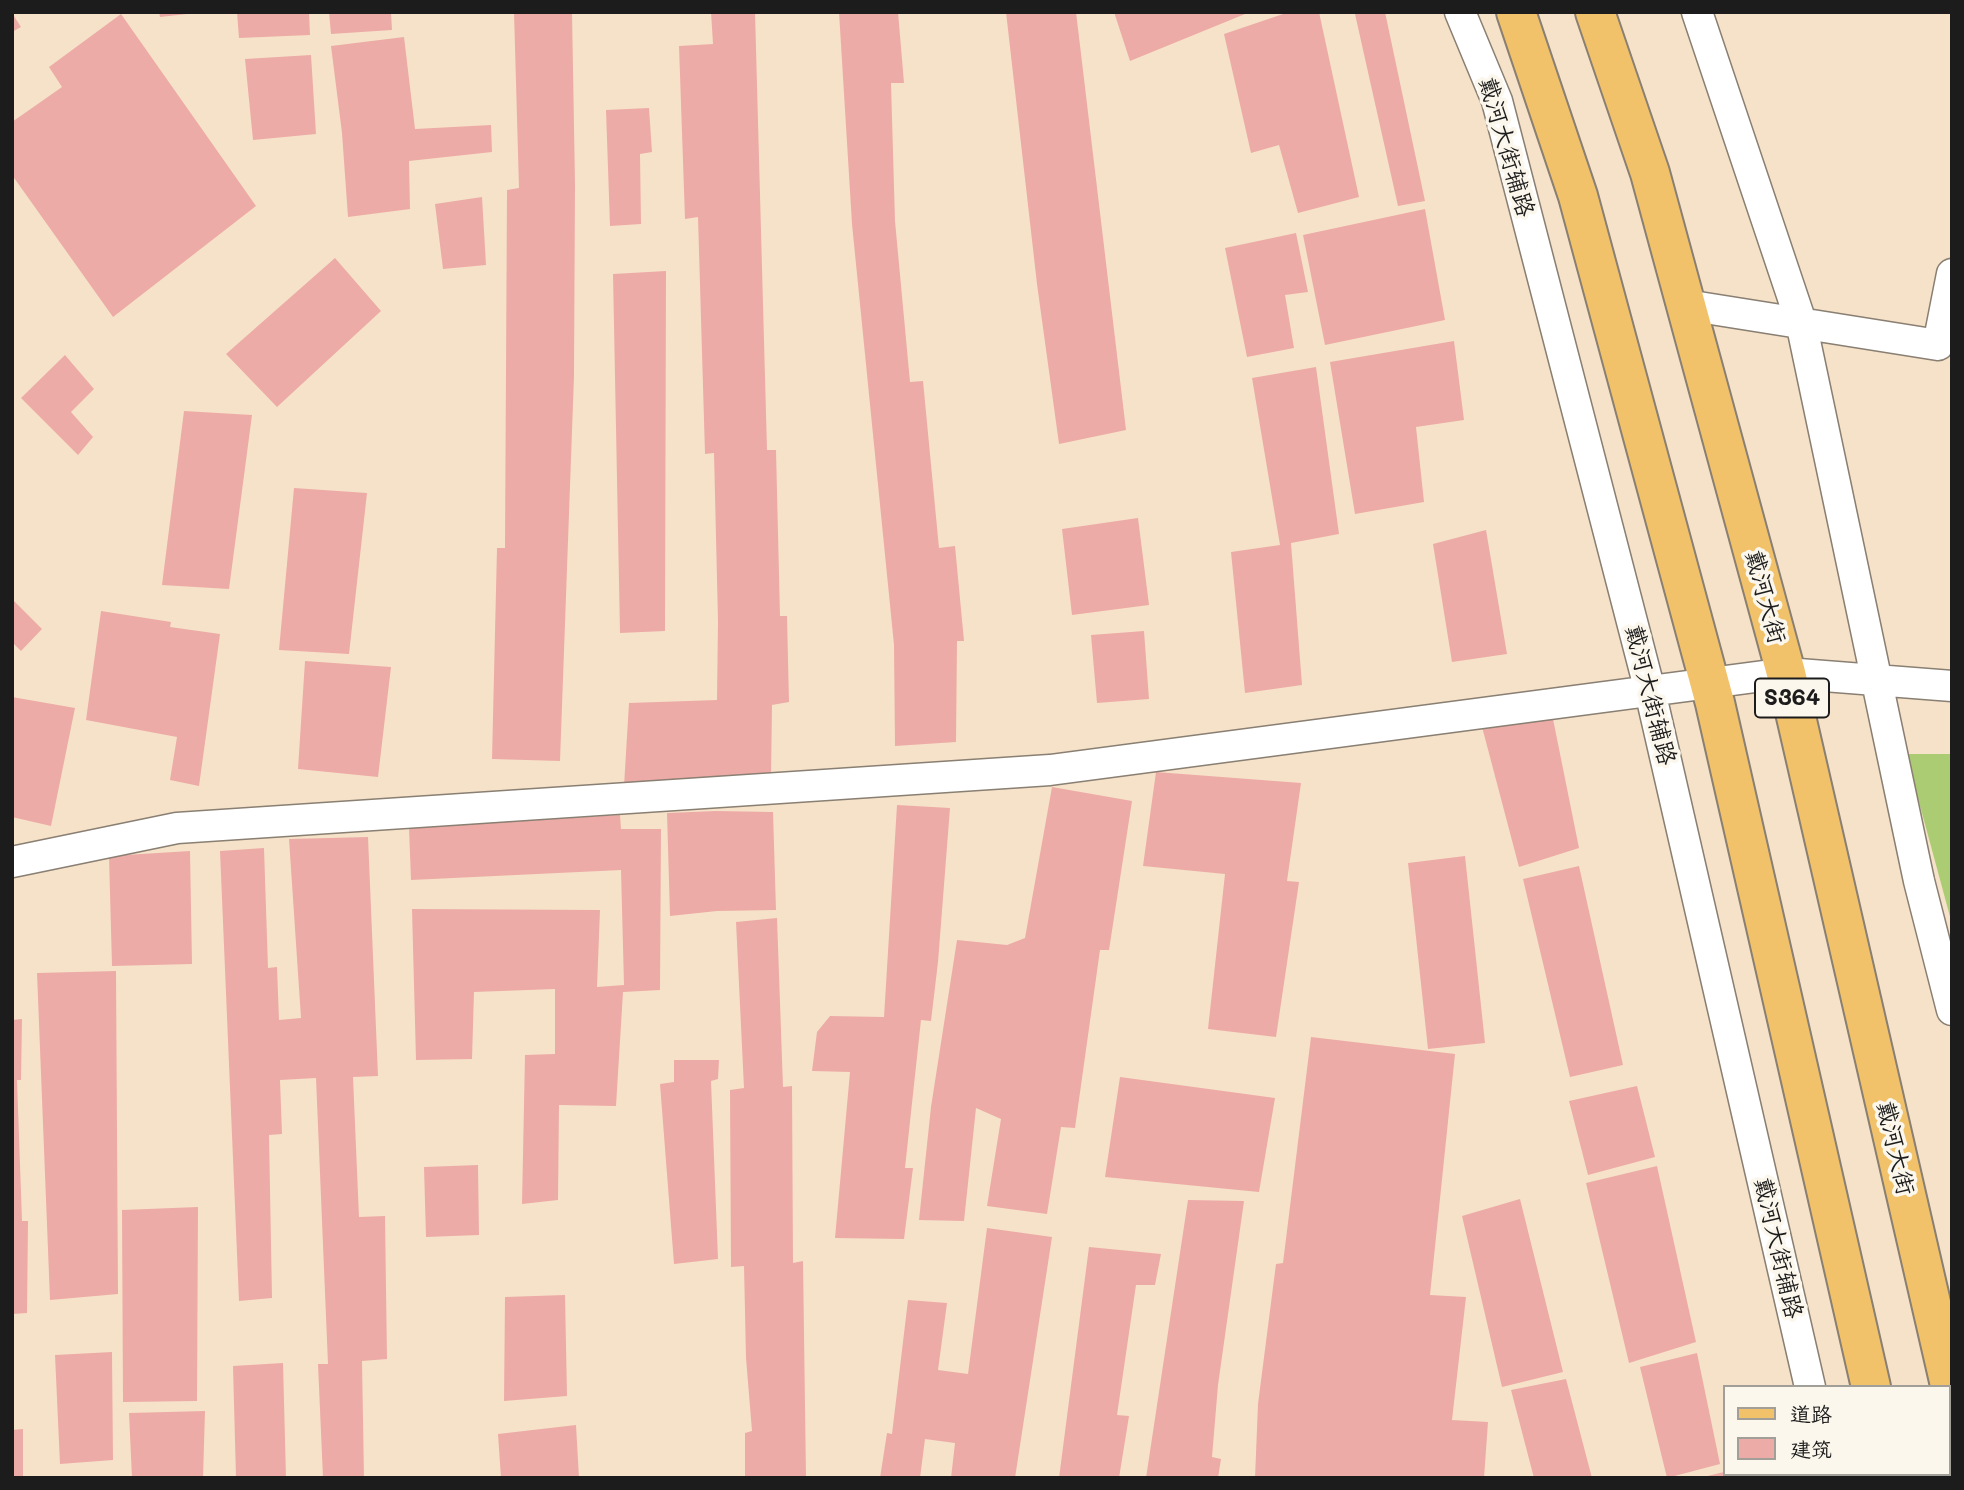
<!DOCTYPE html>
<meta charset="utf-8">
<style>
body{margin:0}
#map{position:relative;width:1964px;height:1490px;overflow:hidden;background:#f6e2c9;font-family:Mali,"LXGW WenKai TC",sans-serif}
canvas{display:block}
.frame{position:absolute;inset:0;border:14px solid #1c1c1c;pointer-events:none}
.legend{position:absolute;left:1723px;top:1385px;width:228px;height:91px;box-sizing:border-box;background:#fbf7ec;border:2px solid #a29f99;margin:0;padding:9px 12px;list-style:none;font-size:21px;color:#1c1c1c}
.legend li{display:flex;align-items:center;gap:14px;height:35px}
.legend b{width:35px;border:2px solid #a29f99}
</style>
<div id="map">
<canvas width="1964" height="1490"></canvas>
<div class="frame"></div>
<ul class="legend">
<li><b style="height:9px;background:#f2c26a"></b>道路</li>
<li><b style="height:19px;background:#edaba7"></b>建筑</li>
</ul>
</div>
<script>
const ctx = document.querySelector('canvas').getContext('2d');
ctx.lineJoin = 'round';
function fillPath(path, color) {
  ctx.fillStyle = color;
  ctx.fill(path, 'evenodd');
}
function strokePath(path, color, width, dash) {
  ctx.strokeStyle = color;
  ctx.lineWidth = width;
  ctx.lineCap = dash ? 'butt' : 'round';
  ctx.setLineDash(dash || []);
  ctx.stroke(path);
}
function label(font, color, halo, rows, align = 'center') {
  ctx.font = font + ' Mali,"LXGW WenKai TC",sans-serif';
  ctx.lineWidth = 7;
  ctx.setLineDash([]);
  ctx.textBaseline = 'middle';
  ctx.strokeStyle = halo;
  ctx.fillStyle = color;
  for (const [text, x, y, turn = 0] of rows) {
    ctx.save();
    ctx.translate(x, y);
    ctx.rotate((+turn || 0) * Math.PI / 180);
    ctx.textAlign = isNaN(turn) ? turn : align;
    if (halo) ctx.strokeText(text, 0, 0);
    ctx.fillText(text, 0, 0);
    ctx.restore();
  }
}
const green = new Path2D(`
 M1906,754H1952V924Z`);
const building = new Path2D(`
 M159,12H187V14L160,17Z
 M237,12H309L310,35L239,38Z
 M329,12H391L392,30L331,34Z
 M514,12H572L575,184L574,376L560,761L492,759L497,548H505L507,190L519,188Z
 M711,12H755L767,450H776L780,616H787L789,702L772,705L771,777L624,786L629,703L717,700L718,621L714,453L705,454L698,217L685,219L679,46L713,44Z
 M839,12H898L904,83H891L895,221L910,382L923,381L939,548L955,546L964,641H957L956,742L895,746L894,645L852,224Z
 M1006,12H1076L1126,430L1059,444L1037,284Z
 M1114,12H1250L1130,61Z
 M1289,12H1319L1359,197L1298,213L1279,145L1251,153L1224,34Z
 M1359,12H1385L1425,201L1398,206L1355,14Z
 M12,13L21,27L12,32Z
 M121,14L256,206L113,317L12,175V122L62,87L49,67Z
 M404,37L415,129L491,125L492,152L409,161L410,209L348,217L342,133L331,46Z
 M311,55L316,134L253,140L245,59Z
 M649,108L652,152L640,154L641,224L610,226L606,110Z
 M482,197L486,265L443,269L435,204Z
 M1425,209L1445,320L1325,345L1303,235Z
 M1296,233L1308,292L1285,295L1294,348L1247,357L1225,248Z
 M335,258L381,311L277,407L226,354Z
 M666,271L665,631L620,633L613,274Z
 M1454,341L1464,420L1416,427L1424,502L1355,514L1330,362Z
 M65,355L94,389L71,412L93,437L78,455L21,398Z
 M1316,367L1339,534L1291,543L1302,685L1245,693L1231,552L1280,545L1252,378Z
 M184,411L252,415L229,589L162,585Z
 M294,488L367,493L349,654L279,650Z
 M1138,518L1149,605L1072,615L1062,529Z
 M1486,530L1507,654L1452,662L1433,544Z
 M12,599L42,629L21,651L12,642Z
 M101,611L171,622L170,627L220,634L199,786L170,780L177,737L86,720Z
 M1144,631L1149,699L1097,703L1091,635Z
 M305,661L391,667L378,777L298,769Z
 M12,697L75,708L51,826L12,817Z
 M1552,714L1579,848L1519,867L1481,723Z
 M1156,772L1301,783L1287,881L1299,882L1276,1037L1208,1029L1225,874L1143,866Z
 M1052,787L1132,801L1109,950H1100L1075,1128L1061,1127L1047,1214L987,1206L1001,1119L976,1108L964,1221L919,1220L931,1107L957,940L1007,945L1025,938Z
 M897,805L950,808L938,962L931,1021L921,1020L905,1168H913L904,1239L835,1238L850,1072L812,1071L817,1032L830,1016L884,1017Z
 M716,811L773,812L776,910L717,911L670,916L667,813Z
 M620,815L621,829H661L660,990L623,992L616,1106L559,1105L558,1200L522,1204L525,1055L555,1054V989L474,992L472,1059L416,1060L412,909L600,910L597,987L624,985L621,870L411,880L409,828Z
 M368,837L378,1076L353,1077L359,1217L385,1216L387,1359L362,1361L364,1478H323L318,1364H328L316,1078L280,1080L282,1134L269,1135L272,1298L239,1301L220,851L264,848L268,968L277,967L279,1020L301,1018L289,839Z
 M190,851L192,964L112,966L109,856Z
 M1465,856L1485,1043L1428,1049L1408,863Z
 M1579,866L1623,1065L1570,1077L1523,879Z
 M777,918L783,1087L792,1086L793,1263L803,1261L806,1478H745V1433L752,1431L746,1358L744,1266L731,1267L730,1090L744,1088L736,922Z
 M116,971L118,1294L50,1300L37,973Z
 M22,1019L21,1080H17L22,1221H28L27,1313L12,1314V1020Z
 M1311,1037L1455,1054L1430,1295L1466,1297L1452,1420L1488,1422L1484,1478H1255L1258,1404L1276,1264L1283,1263Z
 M674,1060H719L718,1079L711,1081L718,1259L674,1264L660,1084L674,1082Z
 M1120,1077L1275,1098L1259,1192L1105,1177Z
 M1637,1086L1655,1157L1588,1175L1569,1101Z
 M478,1165L479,1235L426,1237L424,1167Z
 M1657,1166L1696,1342L1629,1363L1586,1183Z
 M1520,1199L1563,1372L1502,1387L1462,1216Z
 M1188,1200L1244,1201L1218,1385L1212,1457L1221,1459L1218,1478H1146Z
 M198,1207L197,1401L123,1402L122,1210Z
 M987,1228L1052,1237L1015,1478H951L955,1443L925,1439L920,1478H880L887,1433L892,1434L908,1300L947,1303L938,1370L968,1374Z
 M1089,1247L1161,1254L1155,1285H1136L1117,1415L1129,1416L1119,1478H1059Z
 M565,1295L567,1396L504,1401L505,1297Z
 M112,1352L113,1460L60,1464L55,1355Z
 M1697,1353L1720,1464L1667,1478L1640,1367Z
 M283,1363L286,1478H236L233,1366Z
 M1566,1379L1592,1478H1534L1511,1390Z
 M205,1411L203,1478H132L129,1413Z
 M576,1425L579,1478H501L498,1434Z
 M23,1429V1478H12V1430Z
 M1724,1472L1725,1478H1703V1477Z`);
const street = new Path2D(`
 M1460,12L1497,101L1650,691L1810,1387
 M1697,12L1801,322L1919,881L1952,1010
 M1686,305L1938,345L1952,274
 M12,862L177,828L1050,770L1786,673L1952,686
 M1830,1474L1831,1478`);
const primary = new Path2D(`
 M1516,12L1578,196L1715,703L1871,1387
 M1595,12L1650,173L1786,673L1952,1394
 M1891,1474V1478`);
const shields = [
 [1792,698,74]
];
const shieldNames = [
 ["S364",1792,698]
];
const streetNames = [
 ["戴河大街辅路",1506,147,74],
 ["戴河大街",1765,597,75],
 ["戴河大街辅路",1650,695,76],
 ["戴河大街",1895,1148,77],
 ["戴河大街辅路",1778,1248,77]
];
fillPath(green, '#accc74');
fillPath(building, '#edaba7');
strokePath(street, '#897f72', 33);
strokePath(primary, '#897f72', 42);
strokePath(street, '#fff', 30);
strokePath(primary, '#f2c26a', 38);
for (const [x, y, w] of shields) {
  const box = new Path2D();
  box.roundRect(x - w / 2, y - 19.5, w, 39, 5);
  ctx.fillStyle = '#fbf7ec';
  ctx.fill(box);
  strokePath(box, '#1c1c1c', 2);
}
label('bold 23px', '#1c1c1c', null, shieldNames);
label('24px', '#1c1c1c', '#fbf7ec', streetNames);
</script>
